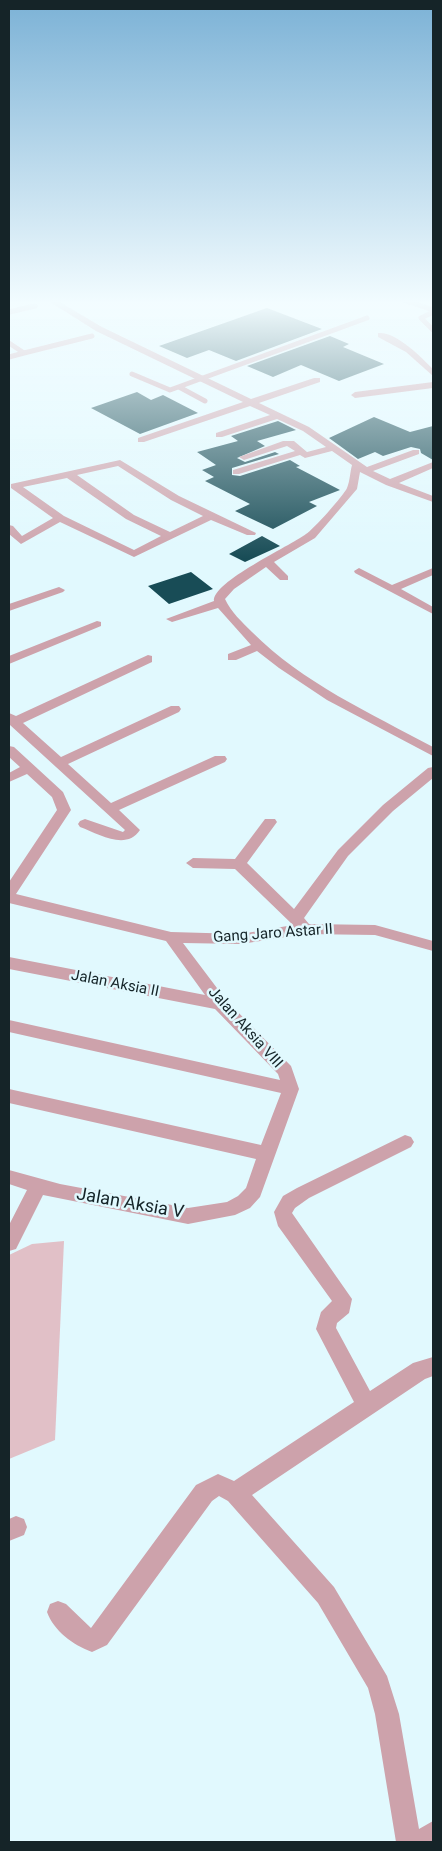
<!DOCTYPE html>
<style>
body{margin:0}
#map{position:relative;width:442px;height:1851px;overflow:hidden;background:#e1f9fe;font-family:Roboto,sans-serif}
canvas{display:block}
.frame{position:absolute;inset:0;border:10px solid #152428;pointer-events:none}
</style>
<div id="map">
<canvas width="442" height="1851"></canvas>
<div class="frame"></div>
</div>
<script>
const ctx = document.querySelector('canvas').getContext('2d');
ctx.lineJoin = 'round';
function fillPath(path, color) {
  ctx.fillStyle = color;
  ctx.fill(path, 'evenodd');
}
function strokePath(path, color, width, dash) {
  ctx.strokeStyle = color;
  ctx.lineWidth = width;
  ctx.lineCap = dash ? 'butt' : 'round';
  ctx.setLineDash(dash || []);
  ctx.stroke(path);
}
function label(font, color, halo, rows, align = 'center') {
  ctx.font = font + ' Roboto,sans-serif';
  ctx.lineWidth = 5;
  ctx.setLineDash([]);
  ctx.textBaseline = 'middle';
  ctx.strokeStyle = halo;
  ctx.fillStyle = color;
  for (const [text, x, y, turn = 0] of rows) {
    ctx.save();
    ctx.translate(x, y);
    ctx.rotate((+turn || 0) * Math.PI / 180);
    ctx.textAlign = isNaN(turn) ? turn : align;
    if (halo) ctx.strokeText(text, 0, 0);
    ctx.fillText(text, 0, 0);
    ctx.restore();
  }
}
const green = new Path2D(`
 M64,1241L55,1440L9,1459V1255L32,1244Z`);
const building = new Path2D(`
 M267,308L322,329L236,361L209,350L187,358L159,346Z
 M330,336L349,344L343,347L384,364L339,381L301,365L273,377L247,366Z
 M137,392L151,400L163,395L198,413L140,434L91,408Z
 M374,417L410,432L433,426V460L421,453L420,449L411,447L383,456L375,452L358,459L329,438Z
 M278,421L296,430L257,441L265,446L237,458L245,462L275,452L279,454L232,468V475L240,476L290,460L300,466L296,467L340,490L309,502L317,506L273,529L235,511L250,504L205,481L214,477L202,470L216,465L197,452L238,441L231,436Z
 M262,536L280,546L245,562L229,554Z
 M191,572L213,589L169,604L148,586Z`);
const lane = new Path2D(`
 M404,300L433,310
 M9,312L35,306
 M433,312L421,318L433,330
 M9,343L24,353L9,357
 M24,353L92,336
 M132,374L170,390L367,318
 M179,387L205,401`);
const street = new Path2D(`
 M47,300H56L102,327L251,399L314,378H320V382L259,403L309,427L367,467L413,450H419V454L373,471L390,479L433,462V468L399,483L433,496V502L386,485L360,472L357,489L315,538L274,562L288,576V580H280L266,567L234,589L225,599C231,612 242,622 252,632C303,683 370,713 433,747V756L327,700L279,668L257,651L236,660H228V654L251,645L218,608L172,622L166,619L214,601C212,582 290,546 306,534C313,530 344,495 347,488C350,481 350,472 352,465L332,451L305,458L300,455L239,474H233V470L295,451L287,446L244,460L239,457L283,441H294L307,452L326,447L303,431L277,419L222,437H216V433L270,415L250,406L144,442H138V438L243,402L96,331Z
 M378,333C396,331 421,357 433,369V376L406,352L378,337Z
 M433,382V388L355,398L351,395L355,392Z
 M120,460L179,496L256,533L255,535H247L211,520L134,557L60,522L21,544L9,534V525L13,526L22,536L53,518L11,488V484ZM118,466L171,500L203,516L170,532L134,515L77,475ZM67,478L126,519L161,536L134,550L64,516L23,487Z
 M359,568L392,585L433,568V575L401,589L433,607V614L355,573L354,571Z
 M59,587L65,590L63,592L9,611V604Z
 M97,621L101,622V626L9,664V656Z
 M148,655L152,656V662L23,723L61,757L171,706H179L181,709L179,712L68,764L111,803L215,756H225L227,759L225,762L119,810L140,830C126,851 99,834 80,827L78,824L80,821L85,819L123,832L125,830L10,725L9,713L16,716Z
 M9,746L14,747L63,792L71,810L16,894L171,932L241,934L293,925L235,869L193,868L186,863L193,858L235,859L265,819H275L277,822L247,863L294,909L338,850L383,805L428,768L433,767V778L393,811L348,856L304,918L309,924L375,925L433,941V951L375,935L305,934L241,944L183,943L226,1000L291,1066L299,1089L260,1197L250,1208L235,1215L188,1224L43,1195L16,1249L9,1251V1225L27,1190L9,1184V1170L60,1184L188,1208L227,1202L238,1196L246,1188L256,1159L9,1103V1089L261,1145L281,1093L9,1032V1020L280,1080L278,1074L215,1009L9,969V957L205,995L166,941L9,903V882L57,810L52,797L27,774L9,782V773L20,767L9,757Z
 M405,1135L411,1137L414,1142L411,1147L309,1198L295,1208L292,1213L352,1299L349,1313L337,1323L336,1328L370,1391L413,1363L433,1357V1376L425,1379L252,1495L334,1587L387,1676L399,1714L419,1829L433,1821V1842H396L375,1714L368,1688L318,1603L228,1501L219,1496L212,1501L107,1645L92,1652C73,1645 54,1631 47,1612L50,1604L58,1601L66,1604L91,1628L196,1485L218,1474L234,1481L354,1402L316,1329L321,1312L332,1301L278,1226L274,1212L283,1196L297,1188Z
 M16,1516L24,1519L27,1527L24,1535L9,1541V1519Z`);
const streetNames = [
 ["Gang Jaro Astar II",273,934,-4],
 ["Jalan Aksia II",115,984,11],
 ["Jalan Aksia VIII",245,1028,48]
];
const nearStreetnames = [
 ["Jalan Aksia V",130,1204,10]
];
fillPath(green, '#e1c0c7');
fillPath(building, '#184c56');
strokePath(lane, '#cda2ab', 5);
fillPath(street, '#cda2ab');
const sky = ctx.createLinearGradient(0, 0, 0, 559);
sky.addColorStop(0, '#7cb2d6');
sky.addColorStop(0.54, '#f2fcff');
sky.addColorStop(1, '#f2fcff00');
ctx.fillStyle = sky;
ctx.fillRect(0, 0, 442, 559);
label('15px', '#152428', '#e1f9fe', streetNames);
label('18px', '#152428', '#e1f9fe', nearStreetnames);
</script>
